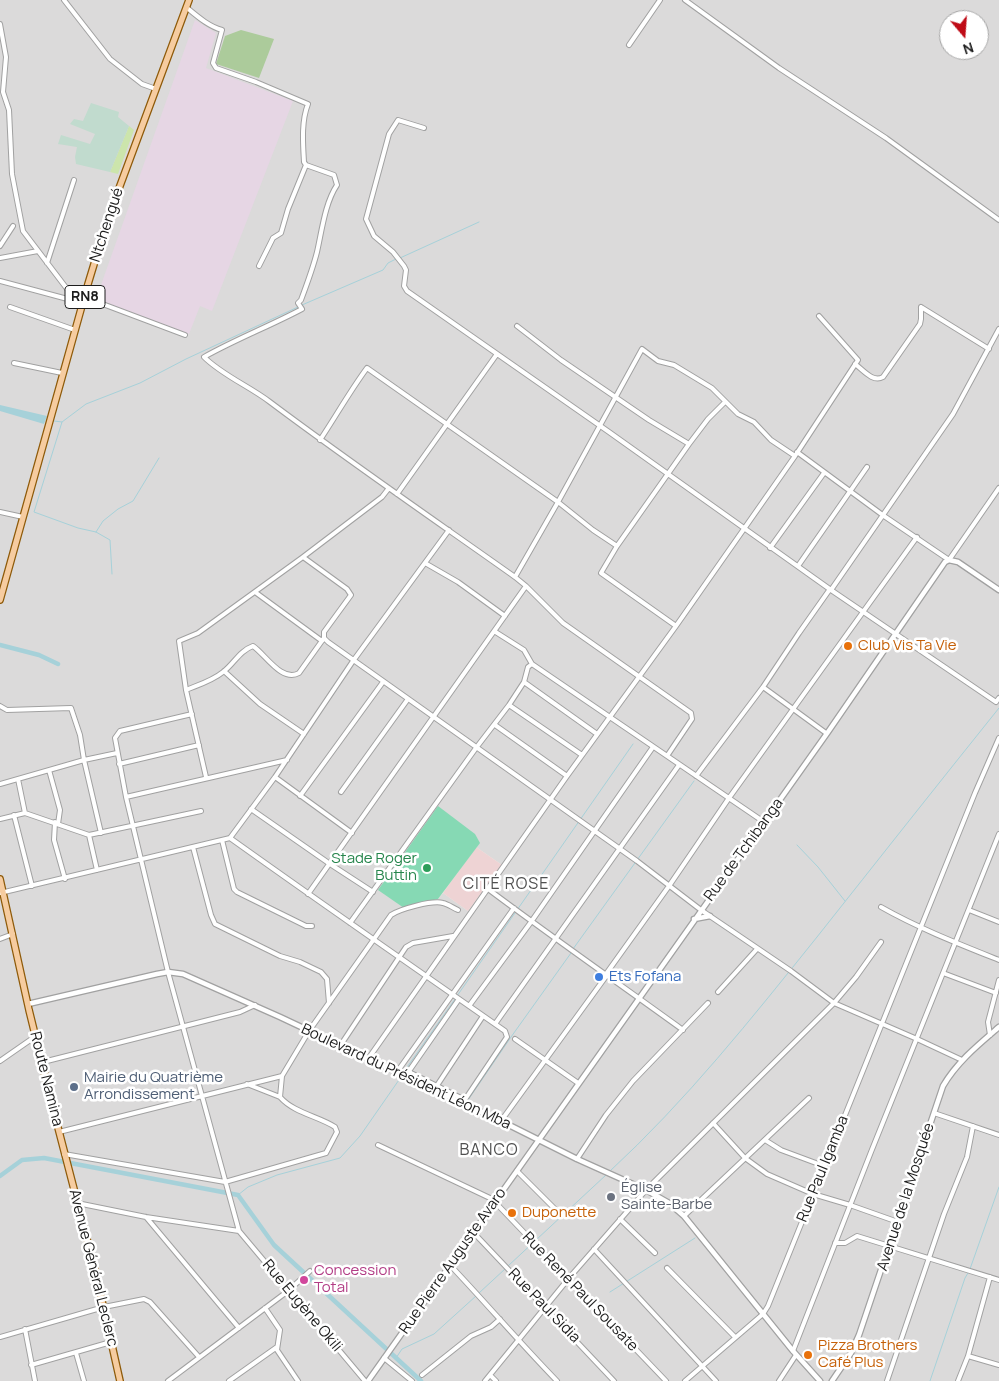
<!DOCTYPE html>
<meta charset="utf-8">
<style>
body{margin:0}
#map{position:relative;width:999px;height:1381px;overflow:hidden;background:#eeeae4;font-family:Manrope,sans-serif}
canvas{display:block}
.north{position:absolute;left:939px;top:10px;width:50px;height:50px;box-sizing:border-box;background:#fff;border:1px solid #a5a5a5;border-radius:50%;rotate:162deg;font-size:14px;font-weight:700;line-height:20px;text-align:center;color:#1d1d1d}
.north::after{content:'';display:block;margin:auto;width:18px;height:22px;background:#bf0b16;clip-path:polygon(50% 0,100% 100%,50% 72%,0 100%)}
</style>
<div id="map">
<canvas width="999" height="1381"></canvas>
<div class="north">N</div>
</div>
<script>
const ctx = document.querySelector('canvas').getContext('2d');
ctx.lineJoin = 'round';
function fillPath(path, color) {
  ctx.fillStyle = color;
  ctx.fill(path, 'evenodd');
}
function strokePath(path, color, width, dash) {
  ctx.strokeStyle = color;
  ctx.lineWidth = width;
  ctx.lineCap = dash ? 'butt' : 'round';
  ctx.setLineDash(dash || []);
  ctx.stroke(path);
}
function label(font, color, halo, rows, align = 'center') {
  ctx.font = font + ' Manrope,sans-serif';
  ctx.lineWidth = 5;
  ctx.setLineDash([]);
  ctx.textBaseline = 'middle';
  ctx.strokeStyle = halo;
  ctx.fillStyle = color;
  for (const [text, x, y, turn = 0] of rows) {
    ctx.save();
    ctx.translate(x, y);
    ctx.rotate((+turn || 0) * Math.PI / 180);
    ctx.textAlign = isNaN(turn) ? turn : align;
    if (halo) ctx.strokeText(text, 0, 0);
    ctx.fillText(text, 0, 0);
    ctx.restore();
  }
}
const residential = new Path2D(`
 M0,0H999V1381H0ZM949,20H979V50H949ZM479,843L476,847L502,865L468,911L443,893L438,899L404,908Z`);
const commercial = new Path2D(`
 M476,847L502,865L468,911L443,893Z`);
const industrial = new Path2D(`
 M195,20L216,33L206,68L293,101L212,311L200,306L189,334L96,299Z`);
const grass = new Path2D(`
 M129,126L134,130L118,174L110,172Z`);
const forest = new Path2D(`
 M241,30L274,39L259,78L216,64L225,36Z`);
const wetland = new Path2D(`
 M91,103L119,112L118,117L129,126L110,172L76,164L75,157L77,147L58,144L61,135L90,144L95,134L70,124L74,119L83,121Z`);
const pitch = new Path2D(`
 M438,806L475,834L480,843L438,899L404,908L378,890Z`);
const water = new Path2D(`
 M0,405L47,416L44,424L0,411Z`);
const stream = new Path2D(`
 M400,258L479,222
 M302,305L383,270L388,263L396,259
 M54,421L62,422L34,512L78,528L96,532L110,540L112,574
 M62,422L86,404L140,383L186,359L298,307
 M96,532L103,521L118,509L133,501L159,458
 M797,845L818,867L845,901
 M573,949L694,781
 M457,996L633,744
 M403,1073L455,999
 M466,1103L511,1037L571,953
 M609,1172C686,1101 752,1018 817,937C878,860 938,784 999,708
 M238,1195L248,1187L277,1175L340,1158L360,1136L401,1077
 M508,1266L606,1175
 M970,1269L999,1187
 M610,1292L695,1238
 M479,1293L505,1269
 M396,1358L402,1349L434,1334L476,1296
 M930,1381L965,1278L968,1273`);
const canal = new Path2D(`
 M0,645L39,655L58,664
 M0,1176L22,1160L44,1158L238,1195L274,1245L421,1381`);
const minor = new Path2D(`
 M64,0L110,59L142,84L156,89
 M685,0L779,68L886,138L999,220
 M186,7C197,16 208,26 222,30L213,63L216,68L256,82L308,104C301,122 303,144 304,162L306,165L334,175L337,185C325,203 322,230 317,252C313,268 307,284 301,300L298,303L302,309C270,326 236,339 204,357C222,375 249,386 270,402C350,462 433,519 515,577
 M0,24L6,57L3,92L9,110L12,174L23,231L77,302
 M629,45L660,0
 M424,128L398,120L389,134L366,219L374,236L393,252L404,266L406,270L404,286L407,291L609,432L831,590L996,702L999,698
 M0,246L13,226
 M0,258L38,251
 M47,263L74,180
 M259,266L273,238L281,233L288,209L306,165
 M0,281L75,301
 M84,297L185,335
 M10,307L75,330
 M921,307L989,349
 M517,326L561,360L649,420L689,444
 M14,363L62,373
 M855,364C863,370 873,383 883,377L920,324L921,319V307
 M320,440C336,416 350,391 367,368L558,502L593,530L617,546
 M797,452L884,516L949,560L999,488
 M397,494L497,354
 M0,512L23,517
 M770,548L824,473
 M303,557L347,589L351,595L324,632V638L328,642L637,861L701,910L791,971L834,1003L917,1039L962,1060
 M425,563L458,582L505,616
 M798,566L867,467
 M526,586L563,623L691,713L692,719L667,756
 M831,590L953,414L999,329
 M255,592L322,641
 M676,626L601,573L617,546L689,444L708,419L725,402
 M494,631L524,650L532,664
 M224,671L260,704L304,734
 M524,682L597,734
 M763,687L826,733
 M186,690C198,685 212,681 223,672C234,664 239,651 253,646C265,654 282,683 299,673L324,638
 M509,705L582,755
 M0,706L7,710L71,708L80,735L84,760L117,753
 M192,714L120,731L115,738L126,797L168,972L239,1231L365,1381
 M495,725L567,776
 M119,764L199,745
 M49,770L60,810L58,824
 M696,776L763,687L799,633L830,589
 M206,777L186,690L179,641L198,633L303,557L382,497L389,488
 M275,777L352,833
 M18,779L25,813
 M0,784L84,760L101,833
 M341,792L408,699
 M300,796L383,682
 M126,797L287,760
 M251,809L330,864L373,892
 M14,815L32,886
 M0,819L25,813L89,835L201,811
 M55,822L54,840L65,879
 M89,835L97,870
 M230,838C321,903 413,967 505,1031L507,1037L466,1098L463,1099L411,1073L409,1071L459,999
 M222,840L234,889L237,892L306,926H312
 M193,847L211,915L215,924L280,956L300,962L321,972L327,979L329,1003
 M488,889C552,937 618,983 683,1030
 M0,893L230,838L275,777L353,661L449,530
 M308,894L526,586L515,577L558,502L642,349L658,361L674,365L712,388L738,414L754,422L771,440L795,456
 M881,907C918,928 959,944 999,960
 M969,910L999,922
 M350,923L476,748L509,705L524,682L528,667L532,664L764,822
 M0,939L13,934
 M943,973L996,993
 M606,974L669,886L729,798L917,537
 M718,992L757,949
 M469,1006L531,922L653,747
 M495,1024L679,765
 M990,1035L988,1022L999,980
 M515,1039L578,1083
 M340,1046L406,947L413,943L453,936
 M368,1059L567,776L676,626L795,456L858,360L819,316
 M0,1061L36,1036
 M43,1062L240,1012L255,1005
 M397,1072L514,908
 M436,1087L483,1016
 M280,1097L282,1076L309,1031L391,915C400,909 432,900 443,903C448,904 453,908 458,910
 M934,1113L999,1135
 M501,1121L607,975
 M713,1123L745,1158L767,1174L813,1194L850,1205L898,1222
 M59,1132L282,1076
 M765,1140L781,1150L824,1166
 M378,1145L492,1199L666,1381
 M64,1154L225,1182L326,1153L337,1132L335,1127C318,1116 294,1113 280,1097L247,1084
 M577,1159L606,1115L633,1081L708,1003
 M517,1171L558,1212
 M77,1203L146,1217L239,1231
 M684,1216L809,1098
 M146,1217L239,1328
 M620,1219L655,1253
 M473,1232L614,1381
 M835,1243H845L857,1236L999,1280
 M594,1249L716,1381
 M450,1265C486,1303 520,1343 557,1381
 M667,1268L735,1337
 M265,1308L280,1330L277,1350L298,1381
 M25,1329L35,1381
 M0,1337L104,1307L144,1299L150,1302L199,1357
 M793,1351L871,1152L999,834
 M76,1353L84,1381
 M968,1356L990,1277
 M384,1358L412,1381
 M31,1365L111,1342
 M422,1375L471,1336L491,1327L500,1319
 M490,1375L496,1381
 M168,1381L288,1291L310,1271
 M229,1381L277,1347
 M485,1381L569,1278L646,1190L834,1003L856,977L881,942
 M685,1381L763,1314L768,1306L975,793L999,738
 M779,1381L796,1355
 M887,1381L944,1214L967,1157L973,1126
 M958,1381L968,1356L999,1365`);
const tertiary = new Path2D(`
 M694,919L710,916
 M28,1004L157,974L168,972L183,974L280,1017L501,1121L577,1159L646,1190L669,1203L684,1216L793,1351L820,1381
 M368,1381L828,732L945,562L949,560L958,562L999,590
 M832,1381L851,1353L859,1335L943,1086C957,1062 978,1045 999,1027`);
const primary = new Path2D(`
 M0,600L88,284L108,218L189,0
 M0,879L29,1010L55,1116L95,1270L120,1381`);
const markers = [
 [848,646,5,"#e8710a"],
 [427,868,5,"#2e9e5b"],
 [599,977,5,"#3f7fe0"],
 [74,1087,5,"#5c6f8a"],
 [611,1197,5,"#6b7280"],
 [512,1213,5,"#e8710a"],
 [304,1280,5,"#d1479c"],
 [808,1355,5,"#e8710a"]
];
const shields = [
 [85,297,40]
];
const shieldNames = [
 ["RN8",85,297]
];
const streetNames = [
 ["Ntchengué",107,225,-72],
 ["Rue de Tchibanga",744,850,-54],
 ["Boulevard du Président Léon Mba",406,1077,25],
 ["Route Namina",46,1079,76],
 ["Rue Paul Igamba",823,1169,-68],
 ["Avenue de la Mosquée",906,1197,-72],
 ["Rue Pierre Auguste Avaro",453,1261,-55],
 ["Avenue Général Leclerc",93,1268,76],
 ["Rue René Paul Sousate",580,1292,46],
 ["Rue Eugène Okili",302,1306,50],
 ["Rue Paul Sidia",544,1306,46]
];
const foodNames = [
 ["Club Vis Ta Vie",858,646],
 ["Duponette",522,1213],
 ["Pizza Brothers",818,1346],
 ["Café Plus",818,1363]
];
const leisureNames = [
 ["Stade Roger",417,859],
 ["Buttin",417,876]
];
const shopNames = [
 ["Ets Fofana",609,977]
];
const serviceNames = [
 ["Mairie du Quatrième",84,1078],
 ["Arrondissement",84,1095]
];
const worshipNames = [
 ["Église",621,1188],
 ["Sainte-Barbe",621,1205]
];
const hotelNames = [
 ["Concession",314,1271],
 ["Total",314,1288]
];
const neighbourhoodNames = [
 ["CITÉ ROSE",506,885],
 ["BANCO",489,1151]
];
fillPath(residential, '#dbdada');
fillPath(commercial, '#eed3d4');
fillPath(industrial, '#e6d6e4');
fillPath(grass, '#cce5ac');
fillPath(forest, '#accb9b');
fillPath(wetland, '#c1dbce');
fillPath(pitch, '#86d9b4');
fillPath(water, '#a6d1d9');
strokePath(stream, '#a6d1d9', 1);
strokePath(canal, '#a6d1d9', 4.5);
strokePath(minor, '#a1a1a1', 6);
strokePath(tertiary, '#a1a1a1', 7);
strokePath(primary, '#8e5a09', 8);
strokePath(minor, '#fff', 4);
strokePath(tertiary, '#fff', 4.5);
strokePath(primary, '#f6cca0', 5.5);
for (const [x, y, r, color] of markers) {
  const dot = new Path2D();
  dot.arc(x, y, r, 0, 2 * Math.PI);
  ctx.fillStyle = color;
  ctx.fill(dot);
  strokePath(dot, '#fff', 2);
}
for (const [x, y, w] of shields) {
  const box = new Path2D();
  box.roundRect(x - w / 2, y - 11.5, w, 23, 4);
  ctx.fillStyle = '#fff';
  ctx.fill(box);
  strokePath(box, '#1d1d1d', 1);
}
label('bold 14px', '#1d1d1d', null, shieldNames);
label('15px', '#1d1d1d', '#fff', streetNames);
label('15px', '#c56008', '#fff', foodNames, 'left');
label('15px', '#27864d', '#fff', leisureNames, 'right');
label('15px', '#366cbe', '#fff', shopNames, 'left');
label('15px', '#4e5e75', '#fff', serviceNames, 'left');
label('15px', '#5b616d', '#fff', worshipNames, 'left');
label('15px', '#b23c85', '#fff', hotelNames, 'left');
ctx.letterSpacing = '1px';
label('16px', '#505050', '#fff', neighbourhoodNames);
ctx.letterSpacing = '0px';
</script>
